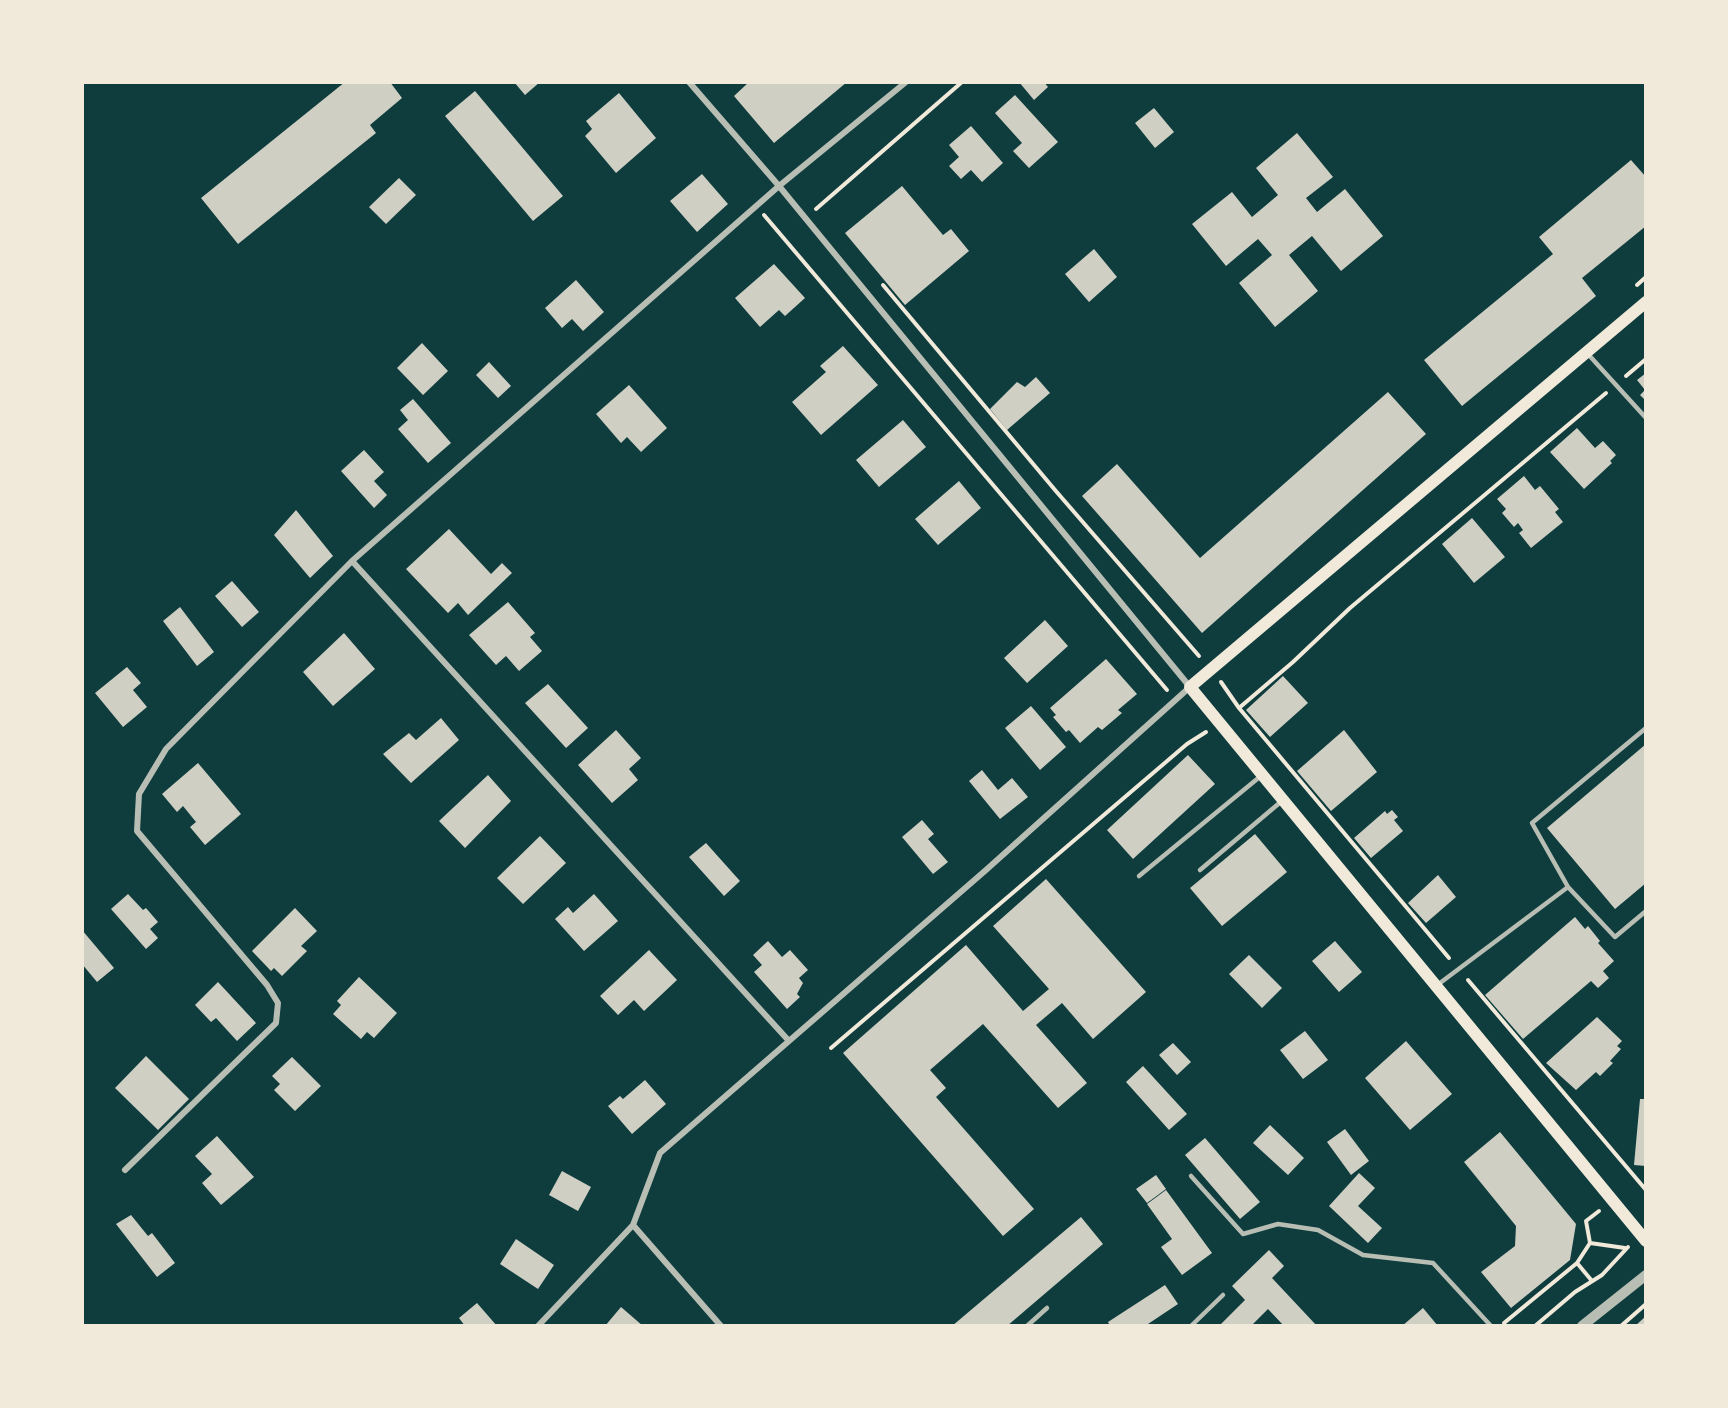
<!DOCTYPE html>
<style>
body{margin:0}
#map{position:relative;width:1728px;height:1408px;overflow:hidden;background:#0f3d3e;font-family:Roboto,sans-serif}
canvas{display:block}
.frame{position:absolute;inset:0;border:84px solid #f1e9da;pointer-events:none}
</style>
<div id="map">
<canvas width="1728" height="1408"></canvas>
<div class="frame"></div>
</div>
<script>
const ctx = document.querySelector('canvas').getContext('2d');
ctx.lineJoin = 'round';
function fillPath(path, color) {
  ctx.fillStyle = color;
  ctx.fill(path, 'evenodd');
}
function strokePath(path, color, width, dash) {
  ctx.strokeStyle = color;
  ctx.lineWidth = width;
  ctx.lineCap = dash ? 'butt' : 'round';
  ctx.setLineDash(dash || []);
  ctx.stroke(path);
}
const building = new Path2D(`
 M345,82H390L402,98L370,125L376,133L238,244L201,198Z
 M514,82H540L525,95Z
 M749,82H847L774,143L734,96Z
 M1019,82H1044L1048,87L1034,100Z
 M475,91L563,196L533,221L445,116Z
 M619,93L656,138L616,173L585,136L592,129L586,121Z
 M1015,95L1058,142L1029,168L1013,151L1022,143L995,113Z
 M1154,108L1174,132L1155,148L1135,123Z
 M971,126L1003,163L982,182L971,170L961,179L949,166L959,157L949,145Z
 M1297,133L1333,177L1306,198L1317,212L1345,189L1383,236L1341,271L1312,236L1289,255L1318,291L1275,327L1239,283L1272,255L1258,239L1226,266L1192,224L1232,192L1252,217L1278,195L1256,168Z
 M1631,160L1646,177V226L1582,278L1596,296L1462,406L1424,360L1553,254L1539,237Z
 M702,174L728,204L697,232L670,201Z
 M399,178L416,195L386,224L369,207Z
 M902,186L943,235L951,229L969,251L905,305L845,233Z
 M1094,249L1117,277L1089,302L1065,274Z
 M774,264L805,298L785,316L779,310L760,327L735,298Z
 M576,280L604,312L583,331L572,319L562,328L545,308Z
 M422,343L448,371L423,395L397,368Z
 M843,346L878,385L821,435L792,402L826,372L820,366Z
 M489,362L511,386L498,398L476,375Z
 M1646,373V401L1640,395L1645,390L1637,380Z
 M1036,377L1050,393L1007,430L990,409L1017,382L1025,387Z
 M629,385L667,428L641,452L627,437L621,443L596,414Z
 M1388,392L1426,434L1202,633L1082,496L1117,464L1200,558Z
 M413,399L451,443L428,463L398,429L408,420L400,410Z
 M903,420L926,447L879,487L856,460Z
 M1577,428L1595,448L1603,441L1616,455L1610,461L1612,463L1584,489L1550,452Z
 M364,450L384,472L374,481L387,495L374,508L341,471Z
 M1524,476L1535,490L1540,486L1559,509L1555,512L1563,522L1531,548L1519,533L1523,530L1518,523L1514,527L1502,513L1506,509L1497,499Z
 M959,481L981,508L938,545L915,519Z
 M296,510L333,556L310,578L274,535Z
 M1472,518L1505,557L1474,583L1442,544Z
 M449,529L491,574L502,563L512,573L468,615L458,603L448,613L406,569Z
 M232,581L259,612L242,627L215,596Z
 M508,602L535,633L530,637L542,651L519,671L506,656L496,665L469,635Z
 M180,607L214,652L197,666L163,621Z
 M1045,620L1068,646L1027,683L1004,658Z
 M344,633L375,669L333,706L303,672Z
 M1106,659L1137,694L1118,710L1122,713L1102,730L1098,727L1080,743L1069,730L1066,732L1053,717L1056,715L1050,708Z
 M127,667L141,683L133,690L147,707L123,727L95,693Z
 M1283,676L1308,703L1270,737L1246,710Z
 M548,684L588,728L566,748L525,703Z
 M1031,706L1066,747L1040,770L1005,728Z
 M441,718L459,740L411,783L383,754L409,733L416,740Z
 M616,730L641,758L629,769L638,780L612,803L578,765Z
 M1344,730L1377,772L1331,811L1297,771Z
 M1646,744V883L1615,909L1547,828Z
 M1188,755L1215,784L1133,859L1107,830Z
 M198,763L241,814L205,845L190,827L196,822L183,806L177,812L162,794Z
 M982,770L998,790L1012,778L1028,797L1000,819L969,781Z
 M488,775L511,801L465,848L439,821Z
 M1392,810L1398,817L1394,820L1403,831L1371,858L1354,838L1385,811L1387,814Z
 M922,820L934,834L928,839L948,862L933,874L902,837Z
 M1255,834L1287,872L1222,926L1190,888Z
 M540,836L566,863L523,904L497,878Z
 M706,843L740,881L724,896L689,857Z
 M1438,875L1456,897L1426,923L1408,903Z
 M1046,879L1146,992L1093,1039L1062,1003L1036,1025L1087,1083L1058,1108L983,1024L930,1070L946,1088L936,1097L1034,1209L1003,1236L843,1053L966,945L1023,1011L1049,989L993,926Z
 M128,894L143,910L146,908L158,922L150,929L158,938L146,949L111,909Z
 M594,894L618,921L584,951L555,919L568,907L573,913Z
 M295,908L317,931L301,946L307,951L282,976L274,968L271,971L252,951Z
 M1575,917L1585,929L1588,926L1600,941L1598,943L1614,961L1603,971L1609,978L1598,988L1591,981L1523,1039L1485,995Z
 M82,930L114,968L97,982L82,964Z
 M768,941L782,957L790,950L808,970L799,978L803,983L797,994L800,997L787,1009L754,972L762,965L753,955Z
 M1335,941L1362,972L1339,992L1312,961Z
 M649,950L677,980L644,1011L634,1000L618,1015L600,996Z
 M1249,955L1282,988L1262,1008L1229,974Z
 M359,977L397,1013L374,1038L367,1032L361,1039L333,1014L341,1005L337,1001Z
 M218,982L256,1023L237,1041L216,1018L211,1022L195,1005Z
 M1597,1017L1622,1041L1617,1046L1621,1049L1610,1061L1613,1063L1600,1076L1596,1072L1576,1090L1546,1063Z
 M1305,1031L1328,1060L1303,1079L1280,1050Z
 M1406,1041L1452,1094L1410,1130L1365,1078Z
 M1173,1043L1191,1062L1177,1075L1159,1055Z
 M146,1056L189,1099L158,1130L115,1088Z
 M292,1057L321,1086L295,1111L274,1090L280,1084L272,1076Z
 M1143,1066L1187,1114L1169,1130L1126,1082Z
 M645,1080L666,1104L632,1134L608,1106L620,1096L623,1099Z
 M1640,1099H1646V1166L1634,1165Z
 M1270,1125L1304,1158L1288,1175L1253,1143Z
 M1345,1129L1369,1161L1351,1175L1327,1142Z
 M1500,1132L1576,1224L1570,1260L1511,1308L1481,1272L1515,1246L1516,1226L1464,1162Z
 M217,1136L254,1177L221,1205L202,1183L212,1174L195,1156Z
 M1205,1138L1260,1202L1240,1219L1185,1155Z
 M562,1171L591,1187L578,1211L549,1195Z
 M1359,1173L1375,1188L1358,1206L1382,1228L1368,1243L1329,1206Z
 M1156,1175L1166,1189L1147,1203L1136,1189Z
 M1166,1190L1212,1253L1182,1275L1161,1247L1172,1239L1147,1204Z
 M131,1215L148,1236L152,1233L175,1263L157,1277L116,1224Z
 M1081,1217L1103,1244L1007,1326H952Z
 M516,1239L554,1265L538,1289L500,1264Z
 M1269,1250L1284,1266L1272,1278L1317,1326H1284L1268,1309L1251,1326H1219L1245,1300L1232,1286Z
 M1165,1285L1178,1304L1145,1326H1110L1108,1322Z
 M477,1303L497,1326H465L459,1318Z
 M621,1307L643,1326H605Z
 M1423,1308L1438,1326H1402Z
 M1646,1316V1326H1635Z`);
const path = new Path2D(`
 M816,209L962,82
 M764,215L1167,690
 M883,285L1055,490L1199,656
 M1637,285L1646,277
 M1626,376L1646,359
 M1221,682L1239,708L1449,958
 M1239,708L1293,662L1350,608L1606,393
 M1468,980L1646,1190
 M831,1048L1187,744L1206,732
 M1590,1243L1625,1248
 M1592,1281L1577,1263L1590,1243L1586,1221L1599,1211
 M1504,1323L1577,1263
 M1535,1326L1575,1292L1602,1275L1628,1247
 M1621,1326L1646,1304`);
const service = new Path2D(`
 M1587,353L1646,418
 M1646,728L1532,823L1568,887L1615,937L1646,911
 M1200,870L1283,800
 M1139,876L1262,775
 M1436,986L1568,887
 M1191,1176L1243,1234L1278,1224L1318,1230L1363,1255L1433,1263L1491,1326
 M1027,1326L1047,1308
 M1191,1326L1223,1295`);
const minor = new Path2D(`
 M352,561L789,1041
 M125,1170L276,1023L278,1003L267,985L137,831L139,794L166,749L352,561L779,186L906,82
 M633,1225L721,1326
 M538,1326L633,1225L660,1153L986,870L1190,687L779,186L689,82`);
const tertiary = new Path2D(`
 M1582,1326L1646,1275`);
const secondary = new Path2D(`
 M1646,302L1190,687L1646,1241`);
fillPath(building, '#cfcfc3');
strokePath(path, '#f1e9da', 4);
strokePath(service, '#b8beb3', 4.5);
strokePath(minor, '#b8beb3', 6);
strokePath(tertiary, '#b8beb3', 10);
strokePath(secondary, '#f1e9da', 12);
</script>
